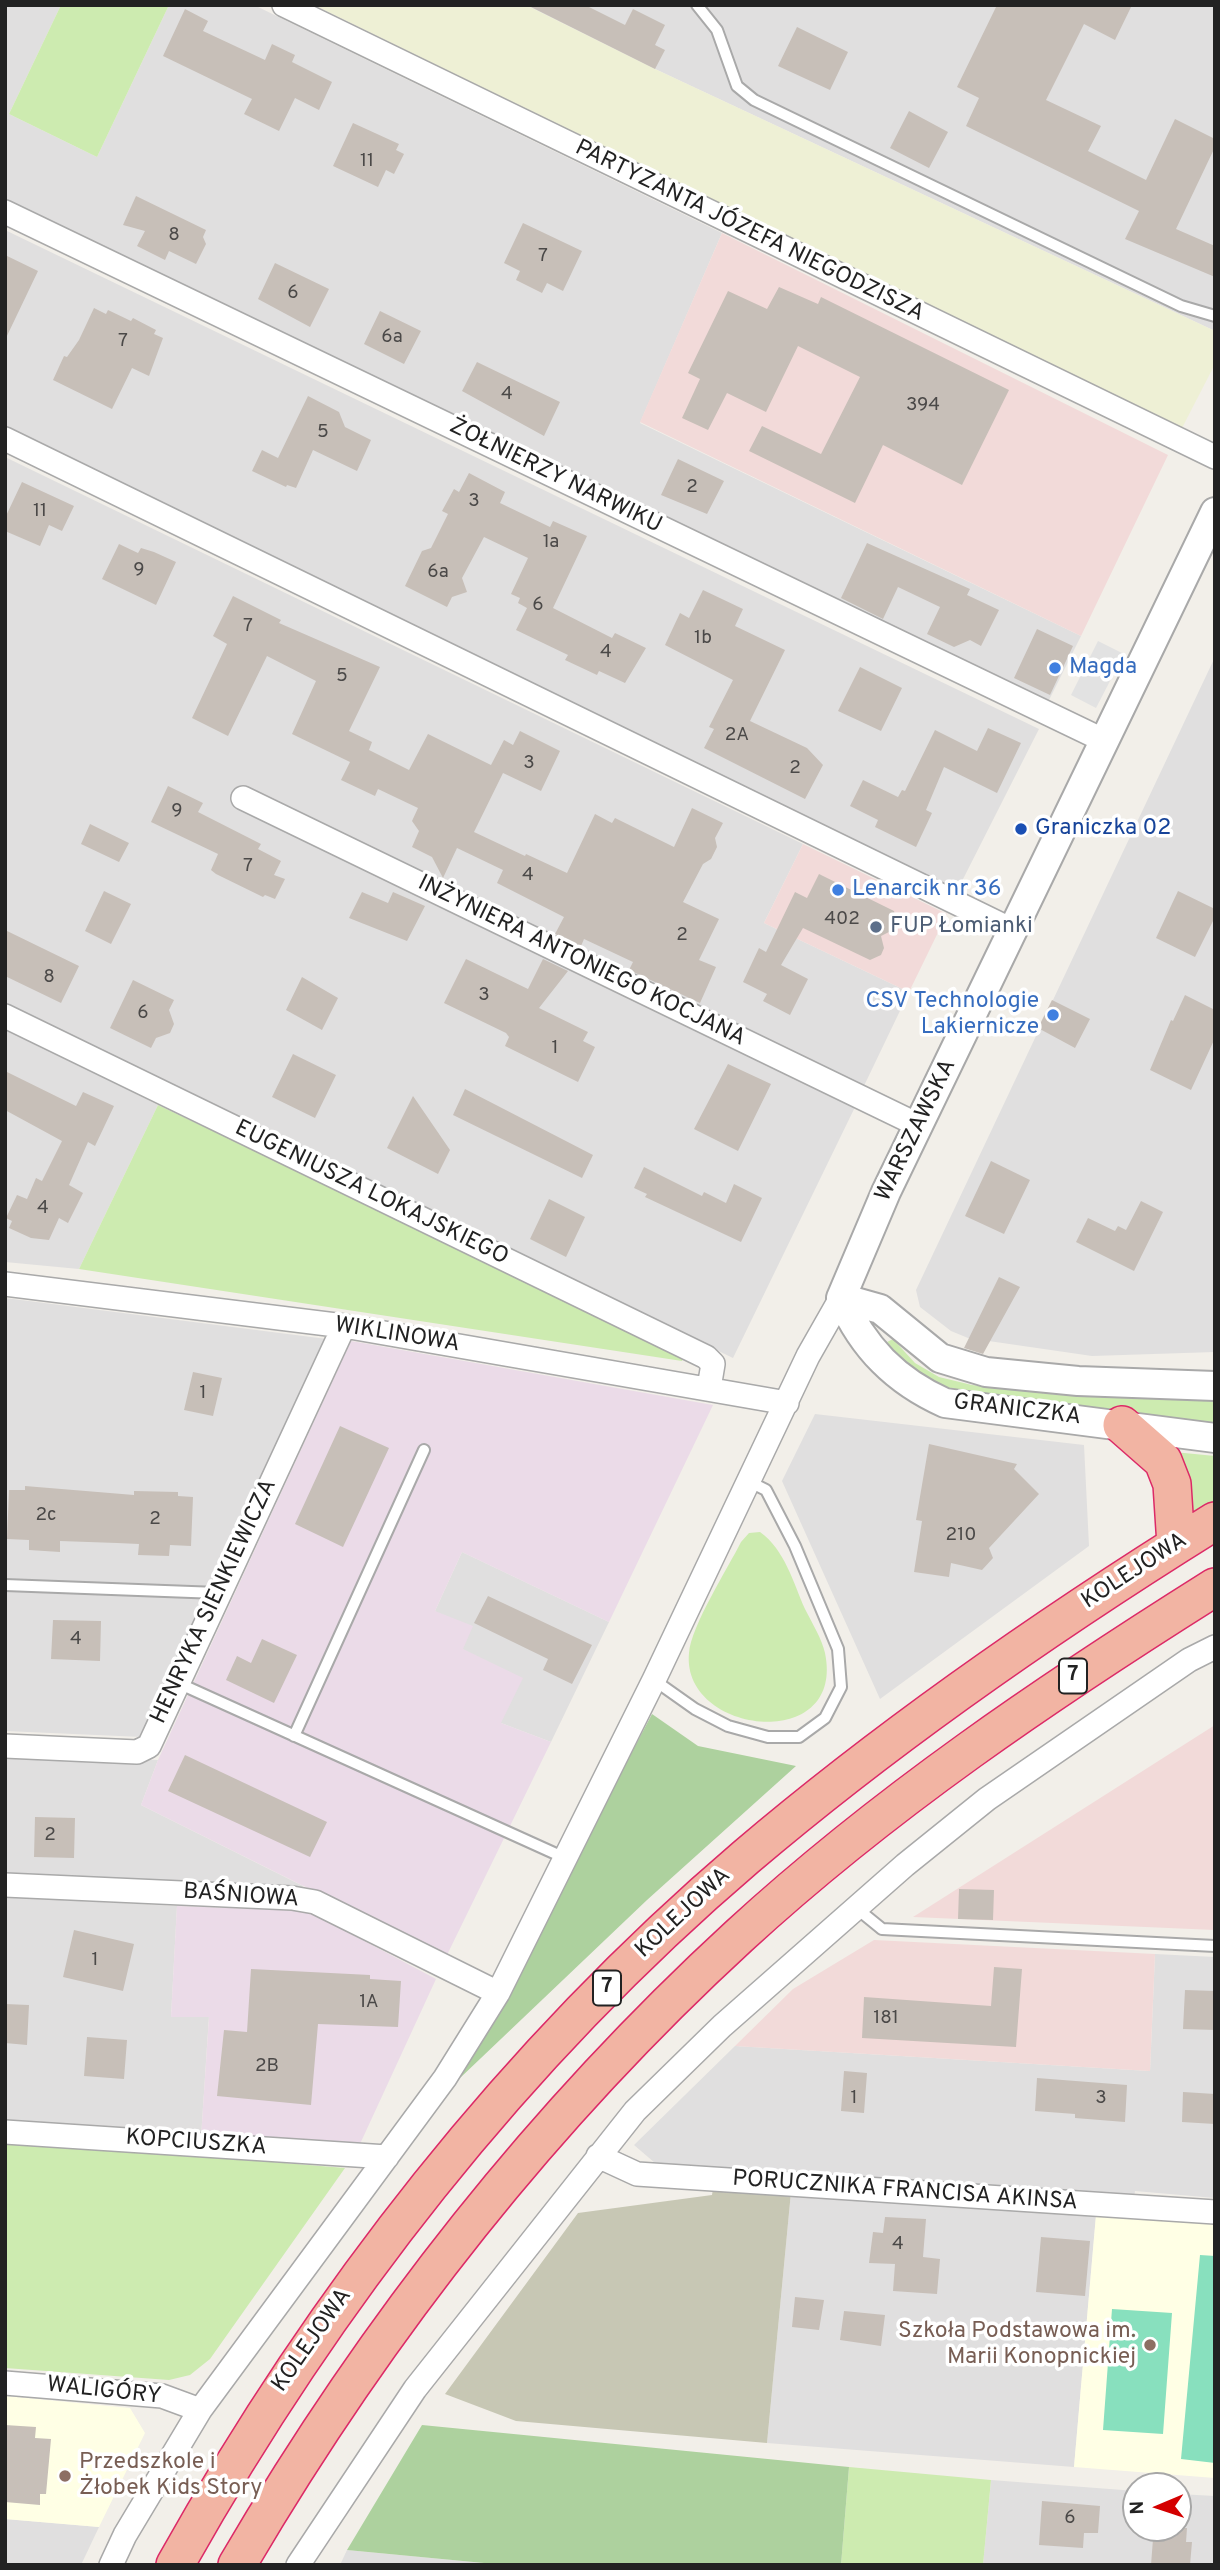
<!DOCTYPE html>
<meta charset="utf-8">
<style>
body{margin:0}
#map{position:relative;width:1220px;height:2570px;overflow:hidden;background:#f2efe9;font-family:Overpass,sans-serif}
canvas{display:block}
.frame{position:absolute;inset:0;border:7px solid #222;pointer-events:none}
.north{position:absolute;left:1122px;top:2472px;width:70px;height:70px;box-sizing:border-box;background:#fff;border:2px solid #a7a7a7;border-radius:50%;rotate:268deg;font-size:19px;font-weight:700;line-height:28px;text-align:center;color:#222}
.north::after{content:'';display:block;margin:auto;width:24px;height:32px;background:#d40000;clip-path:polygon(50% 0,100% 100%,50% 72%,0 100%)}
</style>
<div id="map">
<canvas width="1220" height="2570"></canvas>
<div class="frame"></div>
<div class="north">N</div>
</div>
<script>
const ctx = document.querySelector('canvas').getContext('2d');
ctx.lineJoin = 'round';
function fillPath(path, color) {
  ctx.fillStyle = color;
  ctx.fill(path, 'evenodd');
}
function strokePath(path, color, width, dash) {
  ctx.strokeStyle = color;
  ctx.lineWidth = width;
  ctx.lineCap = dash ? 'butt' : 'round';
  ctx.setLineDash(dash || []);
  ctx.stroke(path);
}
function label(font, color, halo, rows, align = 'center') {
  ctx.font = font + ' Overpass,sans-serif';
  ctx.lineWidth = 7;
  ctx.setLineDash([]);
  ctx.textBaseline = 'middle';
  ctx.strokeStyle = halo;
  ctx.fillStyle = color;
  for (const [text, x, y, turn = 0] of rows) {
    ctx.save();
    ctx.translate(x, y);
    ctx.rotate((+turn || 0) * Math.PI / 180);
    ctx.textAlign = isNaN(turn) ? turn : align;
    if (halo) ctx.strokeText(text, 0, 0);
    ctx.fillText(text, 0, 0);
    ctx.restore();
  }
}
const residential = new Path2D(`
 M5,5H61L9,114L97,157L169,5H254L722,233L640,423L1081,636L1047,704L5,200Z
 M526,5H1215V331L655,69Z
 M5,230L1039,729L957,891L5,427Z
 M5,457L803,844L764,923L909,992L862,1090L238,786L232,799L856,1105L733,1358L5,1006Z
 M1215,657V1352L1092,1356L968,1338L951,1331L920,1307L916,1290Z
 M5,1028L158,1105L79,1269L5,1262Z
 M5,1298L327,1339L142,1737L5,1731Z
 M815,1414L1084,1445L1089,1546L880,1699L782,1481Z
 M462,1552L609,1622L551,1742L501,1723L463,1649L435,1611Z
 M5,1754L158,1760L141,1805L303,1886L301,1890L5,1877Z
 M5,1897L177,1906L171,2017L209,2016L201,2138L5,2122Z
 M1155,1954L1215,1957V2198L1135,2191L1134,2199L662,2169L634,2145L735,2046L1150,2071Z
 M791,2192L1096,2215L1074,2467L767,2443Z
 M991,2480L1136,2491V2528H1178V2494L1215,2496V2565H983Z
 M5,2519L99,2527L81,2565H5Z
 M347,2550L505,2565H340Z`);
const commercial = new Path2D(`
 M722,233L1168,455L1081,636L640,422Z
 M803,844L947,914L909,992L764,923Z
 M1215,1725V1930L913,1917Z
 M874,1940L1155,1954L1150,2071L735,2046L793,1989Z`);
const industrial = new Path2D(`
 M351,1341L713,1405L609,1622L462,1552L435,1611L473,1626L463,1649L523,1678L501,1723L551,1742L446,1957L141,1805L158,1760Z
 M177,1906L308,1911L436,1979L360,2144L201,2138L209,2017H171Z`);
const education = new Path2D(`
 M1096,2215L1215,2223V2478L1074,2467Z
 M5,2396L130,2408L145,2433L99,2527L5,2519Z`);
const construction = new Path2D(`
 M713,2188L791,2192L767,2443L516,2421L445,2394L578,2213L712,2195Z`);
const farmland = new Path2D(`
 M314,5H526L655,69L1215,331V364L1181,430Z`);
const grass = new Path2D(`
 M61,5H169L97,157L9,114Z
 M158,1105L685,1354L682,1361L79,1269Z
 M893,1339L915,1363L939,1377L972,1385L1060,1395L1215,1399V1426L948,1388C923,1377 903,1363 887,1342Z
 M1174,1452L1215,1456V1500L1193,1515L1187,1479Z
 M760,1532C785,1550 793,1582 805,1609C812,1623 822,1639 825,1653C846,1754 681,1735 689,1653C691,1626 728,1568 741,1542L749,1533Z
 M5,2140L345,2168L210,2359L190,2375L169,2380L5,2368Z
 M849,2467L991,2480L983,2565H841Z`);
const forest = new Path2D(`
 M652,1714L698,1746L796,1766L647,1900L460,2078Z
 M422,2425L849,2467L841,2565H505L347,2550Z`);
const pitch = new Path2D(`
 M1200,2255L1215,2256V2463L1181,2459Z
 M1112,2309L1172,2313L1163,2434L1103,2430Z`);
const parking = new Path2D(`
 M1098,641L1124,654L1096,708L1071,695Z`);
const building = new Path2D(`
 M527,5H585L625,25L633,9L665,25L655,45L665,50L655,69Z
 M997,5H1132L1115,40L1084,24L1046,100L1101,126L1088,151L1146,180L1175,119L1215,139V147L1176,229L1215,246V277L1125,239L1139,211L966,126L979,98L957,87Z
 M185,9L208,21L203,31L265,60L272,44L295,55L292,62L332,82L319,110L295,98L279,131L244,114L252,99L163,56Z
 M797,27L848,52L830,90L778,66Z
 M909,111L948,132L929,168L890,148Z
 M353,123L399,144L396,150L404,154L394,174L386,170L378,187L333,166Z
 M136,196L206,230L203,237L206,244L196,264L169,251L165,260L137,246L145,231L123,225Z
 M523,223L582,251L563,291L547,283L542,293L516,280L520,271L504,263Z
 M5,255L38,271L5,340Z
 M275,263L329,289L310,327L258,299Z
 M779,287L818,304L821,297L1009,390L962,485L883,445L855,503L749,451L762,426L821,454L860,377L798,346L766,412L727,393L708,430L682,418L700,379L688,373L728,291L767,309Z
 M94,308L106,314L108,310L131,321L133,318L156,330L154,334L163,338L149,376L132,368L112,409L53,380L64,356L67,357L79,340Z
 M380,311L421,331L404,364L364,344Z
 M477,362L560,402L544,436L462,391Z
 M308,396L339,412L345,427L371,440L357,471L313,450L296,488L287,485L286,487L252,471L262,450L278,458Z
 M678,459L724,481L707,514L661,495Z
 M469,473L505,492L500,503L550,527L553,521L587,536L553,608L612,638L615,633L646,648L625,683L599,671L597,675L565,660L568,655L516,630L527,608L518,603L520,598L511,594L528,558L484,537L462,578L467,592L452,597L447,607L405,586L422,551L431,548L448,514L442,511L454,489L459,492Z
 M22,482L74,506L62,531L49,525L40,546L5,531V518Z
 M867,543L970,589L967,595L999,610L981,646L970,640L954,647L927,634L940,607L898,587L883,619L841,598Z
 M119,544L138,553L141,548L154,552L176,562L156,605L102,579Z
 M703,590L743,609L735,626L785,650L750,721L807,748L823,765L805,799L704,748L714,729L709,727L733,680L665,645L680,613L689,618Z
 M233,596L281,620L279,623L380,667L349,731L372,742L369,750L409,770L428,734L491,765L504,740L513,745L520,731L560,751L541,791L503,773L474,832L525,856L526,854L567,873L595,814L612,823L615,818L674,847L692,808L723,823L715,838L717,847L711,859L703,864L683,902L719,919L699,960L716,967L700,1003L629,970L633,962L584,939L581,946L555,934L564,917L497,883L503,870L457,848L443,878L432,857L412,847L419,831L412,821L418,808L378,789L375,796L341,780L350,762L292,734L316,681L267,656L228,736L192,718L227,644L213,636Z
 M1037,629L1073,646L1050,695L1014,678Z
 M860,667L902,688L881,731L838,711Z
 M988,728L1021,743L997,793L944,767L926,810L932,813L916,847L875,827L878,820L850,806L863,780L898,797L902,790L905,791L935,730L977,751Z
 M168,786L203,803L198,812L261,844L258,849L281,861L274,875L285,879L275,899L265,895L263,897L216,874L211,870L218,854L151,822Z
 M90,824L129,843L119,862L81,844Z
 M819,874L894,911L897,923L893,930L881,936L884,948L881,955L870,960L803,928L781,965L808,979L790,1015L763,1001L767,994L743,982L759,948L766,952L795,892L807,898Z
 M104,891L131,904L111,944L85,931Z
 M1178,891L1215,909V917L1195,957L1156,938Z
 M362,892L388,903L393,892L425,906L407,941L349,918Z
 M5,930L79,966L61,1003L5,976Z
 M466,959L528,989L543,959L568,971L539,1008L588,1032L583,1041L595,1047L578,1082L505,1046L509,1037L506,1033L444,1003Z
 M302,977L338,998L322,1030L286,1010Z
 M133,980L174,1000L169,1010L174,1024L170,1033L156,1038L151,1048L110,1028Z
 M1185,995L1215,1010V1038L1191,1090L1150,1070L1171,1020L1173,1021Z
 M1052,1000L1090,1019L1075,1048L1038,1028Z
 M293,1054L336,1075L315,1118L272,1097Z
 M728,1064L771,1084L738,1151L694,1129Z
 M5,1071L76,1106L83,1092L114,1106L95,1146L88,1142L69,1185L83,1193L68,1223L59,1218L49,1240L31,1238L9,1228L12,1221L6,1218L17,1195L27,1199L36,1178L42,1181L62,1141L5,1110Z
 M465,1089L593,1155L582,1178L453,1115Z
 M413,1096L450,1150L438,1174L387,1148Z
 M991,1161L1030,1180L1004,1234L965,1216Z
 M644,1167L702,1196L704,1192L726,1203L734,1184L762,1198L741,1242L645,1197L647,1194L634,1188Z
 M549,1199L585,1217L566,1257L530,1239Z
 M1141,1201L1163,1212L1134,1271L1076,1242L1088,1218L1115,1231L1118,1226L1126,1230Z
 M999,1277L1020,1287L983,1354L964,1348Z
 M193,1372L222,1378L213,1416L184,1410Z
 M340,1426L389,1448L343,1547L295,1524Z
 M929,1444L1017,1464L1014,1469L1039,1494L989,1548L993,1558L982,1570L951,1563L949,1577L914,1572L922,1521L916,1520Z
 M25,1486L134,1495V1491L178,1492V1496L193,1497L191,1546L170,1545L169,1556L138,1555L139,1544L117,1543L60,1541V1552L29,1550V1540L7,1539L9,1490H25Z
 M488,1596L592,1645L572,1684L543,1670L548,1659L474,1623Z
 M53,1620L101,1621L100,1661L51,1659Z
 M262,1639L297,1655L274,1703L226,1680L237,1656L251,1663Z
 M185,1755L327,1822L310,1857L168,1791Z
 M35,1817L75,1818L74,1858L34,1857Z
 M959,1889L994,1890L993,1920L958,1919Z
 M74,1930L134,1944L123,1991L63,1977Z
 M994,1967L1022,1969L1016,2047L862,2038L864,1997L991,2006Z
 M251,1969L370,1975V1979L401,1981L398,2027L318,2024L311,2105L217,2096L224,2030L247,2032Z
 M1185,1990L1215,1991V2030L1183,2029Z
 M5,2004L29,2005L27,2045L5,2043Z
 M87,2037L127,2040L124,2079L84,2076Z
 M844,2071L867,2073L864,2113L841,2111Z
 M1037,2078L1127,2085L1125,2122L1075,2118V2114L1035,2111Z
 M1183,2092L1215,2094V2124L1182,2122Z
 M885,2217L926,2219L923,2257L940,2259L937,2294L893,2291L895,2264L869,2263L873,2232L883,2233Z
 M1041,2237L1090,2241L1085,2296L1036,2292Z
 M795,2297L824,2300L819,2330L792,2327Z
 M844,2311L885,2315L881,2346L840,2340Z
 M5,2425L36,2427L35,2438L51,2439L46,2494H40V2505L5,2502Z
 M1042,2501L1100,2506L1098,2533H1084L1083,2548L1039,2545Z
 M1160,2528H1187L1186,2542H1192L1190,2565H1151L1153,2539H1159Z`);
const service = new Path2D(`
 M697,5L717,30L737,86L754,100L1181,306L1215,316
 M5,1585L218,1593
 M654,1680L695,1709L728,1726L768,1737H799L825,1718L841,1687L838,1649L795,1546L766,1490L748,1481
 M178,1683L565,1858
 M294,1736L424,1450
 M855,1907L882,1929L1215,1946`);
const minor = new Path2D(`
 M284,5L1215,457
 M5,212L1105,741
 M5,439L1014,931
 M243,798L920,1126
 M5,1016L706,1357L713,1364L709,1388
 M5,1284L344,1326L787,1403
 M5,1746L137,1752L149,1746L344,1326
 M5,1885L292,1898L315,1902L498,1993
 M5,2132L387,2157
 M598,2156L637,2174L1215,2212
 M5,2383L162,2396L200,2410
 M111,2565L125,2535L200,2410L445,2078L498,1993L654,1680L808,1356L841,1298
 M298,2565L415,2389L635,2111L722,2026L905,1865L987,1799L1189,1660L1215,1647`);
const tertiary = new Path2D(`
 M841,1298L886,1192L1215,512
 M841,1298C863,1348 896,1381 945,1403L1215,1438
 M841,1298L880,1309L940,1358L986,1372L1078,1381L1215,1386`);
const trunk = new Path2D(`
 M1122,1425L1163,1461L1172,1484L1176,1545
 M175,2565C324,2299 514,2055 746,1857C893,1732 1051,1623 1215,1521
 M237,2565C373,2333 541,2118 739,1936C885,1802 1048,1692 1215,1587`);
const markers = [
 [1055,668,7,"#3f7fe0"],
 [1021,829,7,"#1a4fb4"],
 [838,890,7,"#3f7fe0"],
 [876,927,7,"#5c6f8a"],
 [1053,1015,7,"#3f7fe0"],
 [1150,2345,7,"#8d6e63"],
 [65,2476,7,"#8d6e63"]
];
const numberNames = [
 ["11",367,162],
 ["8",174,236],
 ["7",543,257],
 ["6",293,294],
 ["6a",392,338],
 ["7",123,342],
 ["4",507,395],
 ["394",923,406],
 ["5",323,433],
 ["2",692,488],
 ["3",474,502],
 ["11",40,512],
 ["1a",551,543],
 ["9",139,571],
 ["6a",438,573],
 ["6",538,606],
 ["7",248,627],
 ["1b",703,639],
 ["4",606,653],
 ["5",342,677],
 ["2A",737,736],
 ["3",529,764],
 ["2",795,769],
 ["9",177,812],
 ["7",248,867],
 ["4",528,876],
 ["402",842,920],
 ["2",682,936],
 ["8",49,978],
 ["3",484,996],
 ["6",143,1014],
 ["1",555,1049],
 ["4",43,1209],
 ["1",203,1394],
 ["2c",46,1516],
 ["2",155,1520],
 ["210",961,1536],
 ["4",76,1640],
 ["2",50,1836],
 ["1",95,1961],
 ["1A",369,2003],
 ["181",886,2019],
 ["2B",267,2067],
 ["1",854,2099],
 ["3",1101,2099],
 ["4",898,2245],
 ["6",1070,2519]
];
const shields = [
 [1073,1676,28],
 [607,1988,28]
];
const shieldNames = [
 ["7",1073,1676],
 ["7",607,1988]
];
const streetNames = [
 ["PARTYZANTA JÓZEFA NIEGODZISZA",749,232,26],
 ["ŻOŁNIERZY NARWIKU",555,477,26],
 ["INŻYNIERA ANTONIEGO KOCJANA",581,962,26],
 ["WARSZAWSKA",917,1131,-64],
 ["EUGENIUSZA LOKAJSKIEGO",371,1194,26],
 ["WIKLINOWA",397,1336,9],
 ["GRANICZKA",1017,1411,7],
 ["KOLEJOWA",1135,1572,-33],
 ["HENRYKA SIENKIEWICZA",215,1602,-65],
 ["BAŚNIOWA",241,1897,4],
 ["KOLEJOWA",684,1914,-43],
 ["KOPCIUSZKA",196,2144,4],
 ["PORUCZNIKA FRANCISA AKINSA",905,2192,4],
 ["KOLEJOWA",313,2341,-55],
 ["WALIGÓRY",104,2392,6]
];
const shopNames = [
 ["Magda",1069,668],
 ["Lenarcik nr 36",852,890],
 ["CSV Technologie",1039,1002,"right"],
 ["Lakiernicze",1039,1028,"right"]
];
const transitNames = [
 ["Graniczka 02",1035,829]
];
const serviceNames = [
 ["FUP Łomianki",890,927]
];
const educationNames = [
 ["Szkoła Podstawowa im.",1136,2332],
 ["Marii Konopnickiej",1136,2358],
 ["Przedszkole i",79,2463,"left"],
 ["Żłobek Kids Story",79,2489,"left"]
];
fillPath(residential, '#e0dfdf');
fillPath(commercial, '#f2dad9');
fillPath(industrial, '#ebdbe8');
fillPath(education, '#ffffe5');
fillPath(construction, '#c7c7b4');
fillPath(farmland, '#eef0d5');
fillPath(grass, '#cdebb0');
fillPath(forest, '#add19e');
fillPath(pitch, '#88e0be');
fillPath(parking, '#e2e2e2');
fillPath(building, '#c7bfb8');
strokePath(service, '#a9a9a9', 14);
strokePath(minor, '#a9a9a9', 26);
strokePath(tertiary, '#a9a9a9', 32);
strokePath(trunk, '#dc2a67', 40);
strokePath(service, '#fff', 10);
strokePath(minor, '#fff', 23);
strokePath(tertiary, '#fff', 28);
strokePath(trunk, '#f2b4a3', 37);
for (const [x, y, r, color] of markers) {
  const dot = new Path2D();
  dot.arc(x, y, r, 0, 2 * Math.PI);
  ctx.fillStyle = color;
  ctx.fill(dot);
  strokePath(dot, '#fff', 2.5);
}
label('19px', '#4b4948', null, numberNames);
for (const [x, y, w] of shields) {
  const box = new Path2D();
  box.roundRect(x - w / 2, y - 17.5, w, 35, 5);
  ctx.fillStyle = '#fff';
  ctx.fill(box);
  strokePath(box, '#222', 2);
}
label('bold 21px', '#222', null, shieldNames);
label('23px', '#222', '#fff', streetNames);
label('23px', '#366cbe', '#fff', shopNames, 'left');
label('23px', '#164399', '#fff', transitNames, 'left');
label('23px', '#4e5e75', '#fff', serviceNames, 'left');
label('23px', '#785e54', '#fff', educationNames, 'right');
</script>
